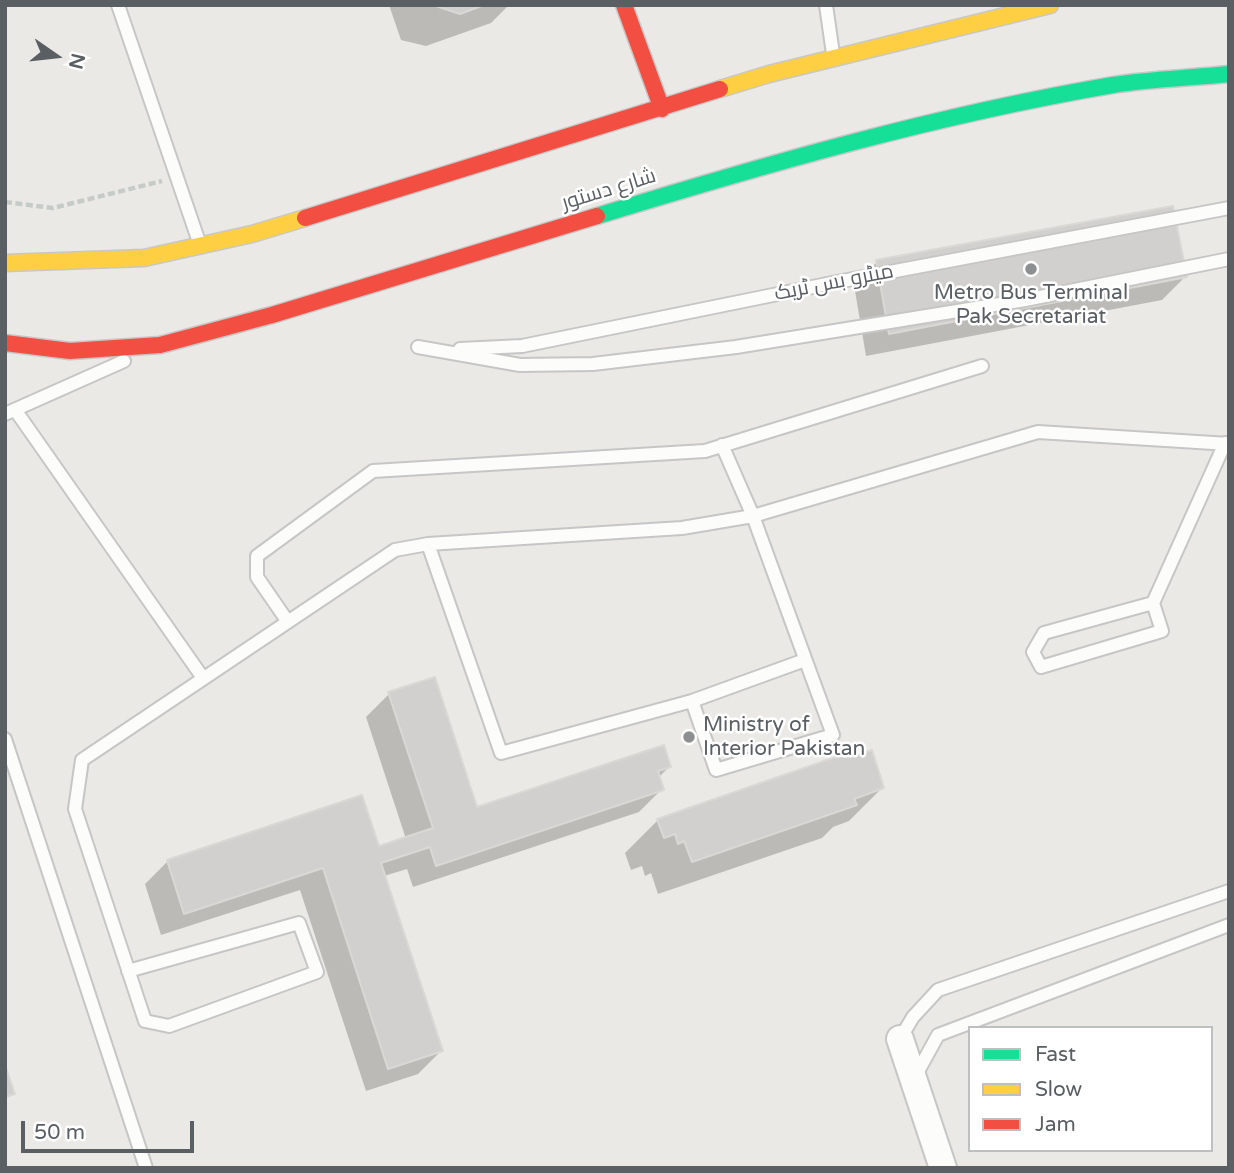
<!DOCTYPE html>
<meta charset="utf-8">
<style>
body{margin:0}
#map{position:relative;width:1234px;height:1173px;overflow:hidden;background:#ebe9e5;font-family:"Varela Round",sans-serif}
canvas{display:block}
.frame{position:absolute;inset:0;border:7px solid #5a5f64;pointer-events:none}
.legend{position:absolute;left:968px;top:1026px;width:245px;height:126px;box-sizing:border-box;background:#fff;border:2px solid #bdbfc1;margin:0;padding:9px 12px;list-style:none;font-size:21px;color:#5a5f64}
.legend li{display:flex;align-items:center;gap:14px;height:35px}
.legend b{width:35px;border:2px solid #bdbfc1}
.north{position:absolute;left:21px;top:21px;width:70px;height:70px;-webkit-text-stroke:5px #fff;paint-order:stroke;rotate:104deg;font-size:19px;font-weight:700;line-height:28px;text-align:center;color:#5a5f64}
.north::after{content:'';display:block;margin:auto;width:24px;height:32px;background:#5a5f64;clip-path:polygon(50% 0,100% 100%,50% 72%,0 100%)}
.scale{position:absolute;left:21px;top:1121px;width:173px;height:32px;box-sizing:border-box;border:4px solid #5a5f64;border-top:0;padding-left:9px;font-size:21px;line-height:24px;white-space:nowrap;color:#5a5f64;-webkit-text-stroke:5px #fff;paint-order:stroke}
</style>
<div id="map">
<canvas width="1234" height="1173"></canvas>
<div class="frame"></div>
<ul class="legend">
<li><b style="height:9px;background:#16e098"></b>Fast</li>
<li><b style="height:9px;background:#ffcf43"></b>Slow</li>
<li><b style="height:9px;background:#f24e42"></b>Jam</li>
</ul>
<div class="north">N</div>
<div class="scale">50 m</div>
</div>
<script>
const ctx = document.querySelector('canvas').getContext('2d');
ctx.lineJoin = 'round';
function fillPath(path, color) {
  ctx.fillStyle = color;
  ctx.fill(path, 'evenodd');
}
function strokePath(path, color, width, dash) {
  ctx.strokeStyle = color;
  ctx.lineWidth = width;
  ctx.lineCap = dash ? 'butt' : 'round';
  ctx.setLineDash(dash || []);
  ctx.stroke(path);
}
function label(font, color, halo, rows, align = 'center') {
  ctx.font = font + ' "Varela Round",Cairo,sans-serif';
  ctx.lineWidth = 5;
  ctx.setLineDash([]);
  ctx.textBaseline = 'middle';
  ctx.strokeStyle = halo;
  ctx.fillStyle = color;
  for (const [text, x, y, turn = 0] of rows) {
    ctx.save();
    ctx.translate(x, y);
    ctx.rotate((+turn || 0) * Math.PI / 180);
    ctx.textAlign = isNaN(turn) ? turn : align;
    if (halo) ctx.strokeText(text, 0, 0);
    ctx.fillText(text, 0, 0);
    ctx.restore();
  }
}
const shadow = new Path2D(`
 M389,5H509L491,23L426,46L401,40Z
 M877,262L1185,277L1162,300L866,356L854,285Z
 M389,694L476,810L669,767L658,778L662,789L639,812L413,887L407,869L384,876L441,1051L418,1074L366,1091L300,890L161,935L145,884L168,861L378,849L406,839L366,717Z
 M882,788L849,821L833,827L822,838L658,894L651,873L645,876L642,866L631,870L625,853L658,820Z`);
const building = new Path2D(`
 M433,5H484L460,14Z
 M1173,206L1187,277L889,334L876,260Z
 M435,677L477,807L664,745L671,767L658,771L664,790L436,866L430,847L381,863L443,1051L388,1069L323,868L184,914L167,860L362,795L379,846L433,828L388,692Z
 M872,750L884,788L854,799L857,805L692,862L684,841L678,844L675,834L664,838L657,819L850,752L852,757Z
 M5,1065L15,1094L5,1097Z`);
const path = new Path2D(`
 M5,202L53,208L162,181`);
const lane = new Path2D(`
 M118,5L199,242
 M826,5L833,54
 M418,347L520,365L593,364L736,347L1025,300L1229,259
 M460,349L522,346L837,282L1229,208
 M16,411L203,678
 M5,414L124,361
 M428,544L501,753L692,701L716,770L833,735L753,516L722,445
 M1153,603L1162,631L1041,667L1033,652L1044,633L1153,603L1225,443
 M288,622L257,577V556L373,471L705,451L982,366
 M692,701L805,660
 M5,739L146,1168
 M128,971L299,923L317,972L169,1026L145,1021L75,809L82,760L395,550L428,544L682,528L753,516L1038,432L1229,444
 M900,1039L913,1017L938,990L1229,891
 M916,1075L938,1035L1229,925`);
const street = new Path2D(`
 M900,1039L943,1168`);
const fast = new Path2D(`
 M597,216C767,164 937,115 1113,85C1151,79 1190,78 1229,74`);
const slow = new Path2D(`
 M720,89L769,74L1050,5
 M5,263L144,258L252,234L305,218`);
const jam = new Path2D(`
 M624,5L662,109
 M305,218L720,89
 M5,343L70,351L160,345L272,315L597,216`);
const markers = [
 [1031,269,7,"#8d8f91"],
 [689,737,7,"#8d8f91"]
];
const streetNames = [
 ["شارع دستور",609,190,-17],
 ["میٹرو بس ٹریک",834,283,-11]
];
const poiNames = [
 ["Metro Bus Terminal",1031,293],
 ["Pak Secretariat",1031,317],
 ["Ministry of",703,725,"left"],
 ["Interior Pakistan",703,749,"left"]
];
fillPath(shadow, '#0003');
fillPath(building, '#d2d0ce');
strokePath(building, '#dad8d4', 2);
strokePath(lane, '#c6c6c6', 16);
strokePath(street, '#c6c6c6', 30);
strokePath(fast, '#c7c7c7', 19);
strokePath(slow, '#c7c7c7', 19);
strokePath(jam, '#c7c7c7', 19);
strokePath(path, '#c5cbc7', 4.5, [7, 3.5]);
strokePath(lane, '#fcfcfb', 12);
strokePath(street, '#fcfcfb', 26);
strokePath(fast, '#16e098', 16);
strokePath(slow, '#ffcf43', 16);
strokePath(jam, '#f24e42', 16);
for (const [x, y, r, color] of markers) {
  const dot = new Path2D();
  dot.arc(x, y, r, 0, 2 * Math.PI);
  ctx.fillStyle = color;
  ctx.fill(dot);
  strokePath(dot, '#fff', 2.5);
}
label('21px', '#5a5f64', '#fff', streetNames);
label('21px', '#5a5f64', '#fff', poiNames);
</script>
